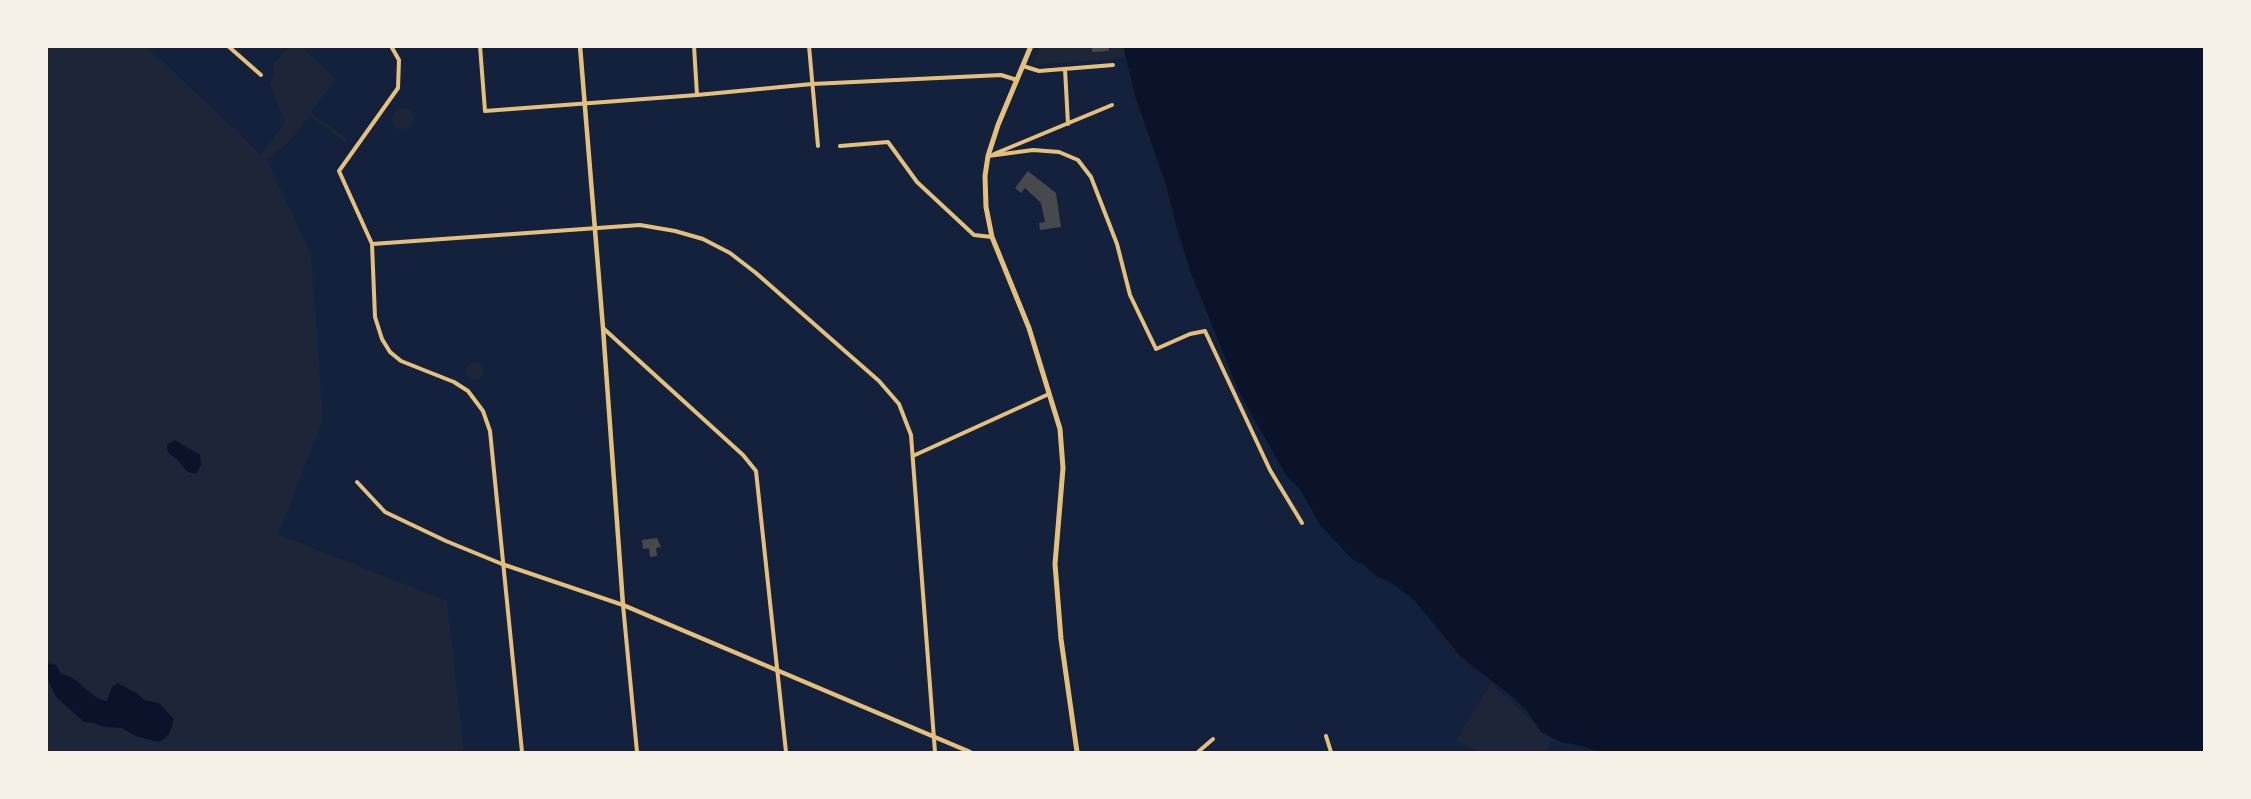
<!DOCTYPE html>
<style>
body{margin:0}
#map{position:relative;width:2251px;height:799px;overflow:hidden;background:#14213d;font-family:"Nunito Sans",sans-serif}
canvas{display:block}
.frame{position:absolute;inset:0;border:48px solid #f6f1e7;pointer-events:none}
</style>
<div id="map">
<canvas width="2251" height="799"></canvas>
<div class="frame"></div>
</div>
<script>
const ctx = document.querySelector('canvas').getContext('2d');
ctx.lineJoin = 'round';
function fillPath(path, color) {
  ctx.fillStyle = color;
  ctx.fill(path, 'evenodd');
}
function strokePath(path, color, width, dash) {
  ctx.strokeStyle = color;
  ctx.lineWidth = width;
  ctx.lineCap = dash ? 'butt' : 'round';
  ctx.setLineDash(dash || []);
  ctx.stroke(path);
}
const green = new Path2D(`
 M46,47H148L261,155L285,122L270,84L275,74L273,64L289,47H302L336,79L311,113L347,139L345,142L309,116L291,140L267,160L311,254L323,420L278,534L447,601L464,752H47Z
 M1041,47H1123L1125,58L1033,65Z
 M392 119a11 11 0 1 1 22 0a11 11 0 1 1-22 0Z
 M466 371a9 9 0 1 1 18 0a9 9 0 1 1-18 0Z
 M1491,683L1552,740L1545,752H1477L1456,740Z`);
const water = new Path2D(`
 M1124,47H2204V752H1598L1583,746L1561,742L1541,732L1527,711L1515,699L1461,657L1413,599L1390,582L1376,576L1364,565L1352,559L1320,525L1301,491L1286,475L1239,392L1191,273L1177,229L1166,185L1135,96L1129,70L1131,69L1128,68Z
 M175,440L200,455L201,465L197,473C187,474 186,470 181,464C175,456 167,456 167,445Z
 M46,663L56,665L61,674C81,677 89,699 107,701L112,687L118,683L138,694L144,700L159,703L173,718C174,727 167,740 158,742L136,736L122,728L104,727L94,723L84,722L56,697L47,678Z`);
const building = new Path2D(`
 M1092,46H1108L1109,51L1092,52Z
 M1028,171L1056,193L1061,227L1040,230L1039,223L1045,222L1041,203L1025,188L1021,193L1015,188Z
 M657,538L661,547L656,548L657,556L650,557L649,548L643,549L642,540Z`);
const minor = new Path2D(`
 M228,46L261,75
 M391,46L399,60L398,88L339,171L372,244L375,317L382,339L390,352L401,361L454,382L468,391L483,411L490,431L522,752
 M480,46L485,111L697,95L812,84L1001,75L1017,80
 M694,46L697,95
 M809,46L818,146
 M1023,66L1039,71L1113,65
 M1065,69L1068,124
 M840,146L888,142L917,182L974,235L992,237
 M994,154L1112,105
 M988,156L1033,150L1059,152L1078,160L1091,177L1117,244L1130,295L1156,349L1190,334L1205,331L1270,470L1302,523
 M372,244L640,225L675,231L703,239L730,253L756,273L879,381L899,404L911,435L935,752
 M603,328L743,455L756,471L786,752
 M915,455L1049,394
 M357,482L385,512L446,541L502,564L623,605L637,752
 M1326,736L1331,752
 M1198,752L1213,739`);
const tertiary = new Path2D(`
 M580,46L603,328L623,605L970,752`);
const secondary = new Path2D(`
 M1031,46L998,125L988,156L985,176L986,207L992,237L1029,328L1060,429L1063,468L1055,564L1061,639L1077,752`);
fillPath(green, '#1d2539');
fillPath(water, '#0b132b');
fillPath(building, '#48494c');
strokePath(minor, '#e5c07b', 4);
strokePath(tertiary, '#e5c07b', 4.5);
strokePath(secondary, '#e5c07b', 5);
</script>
